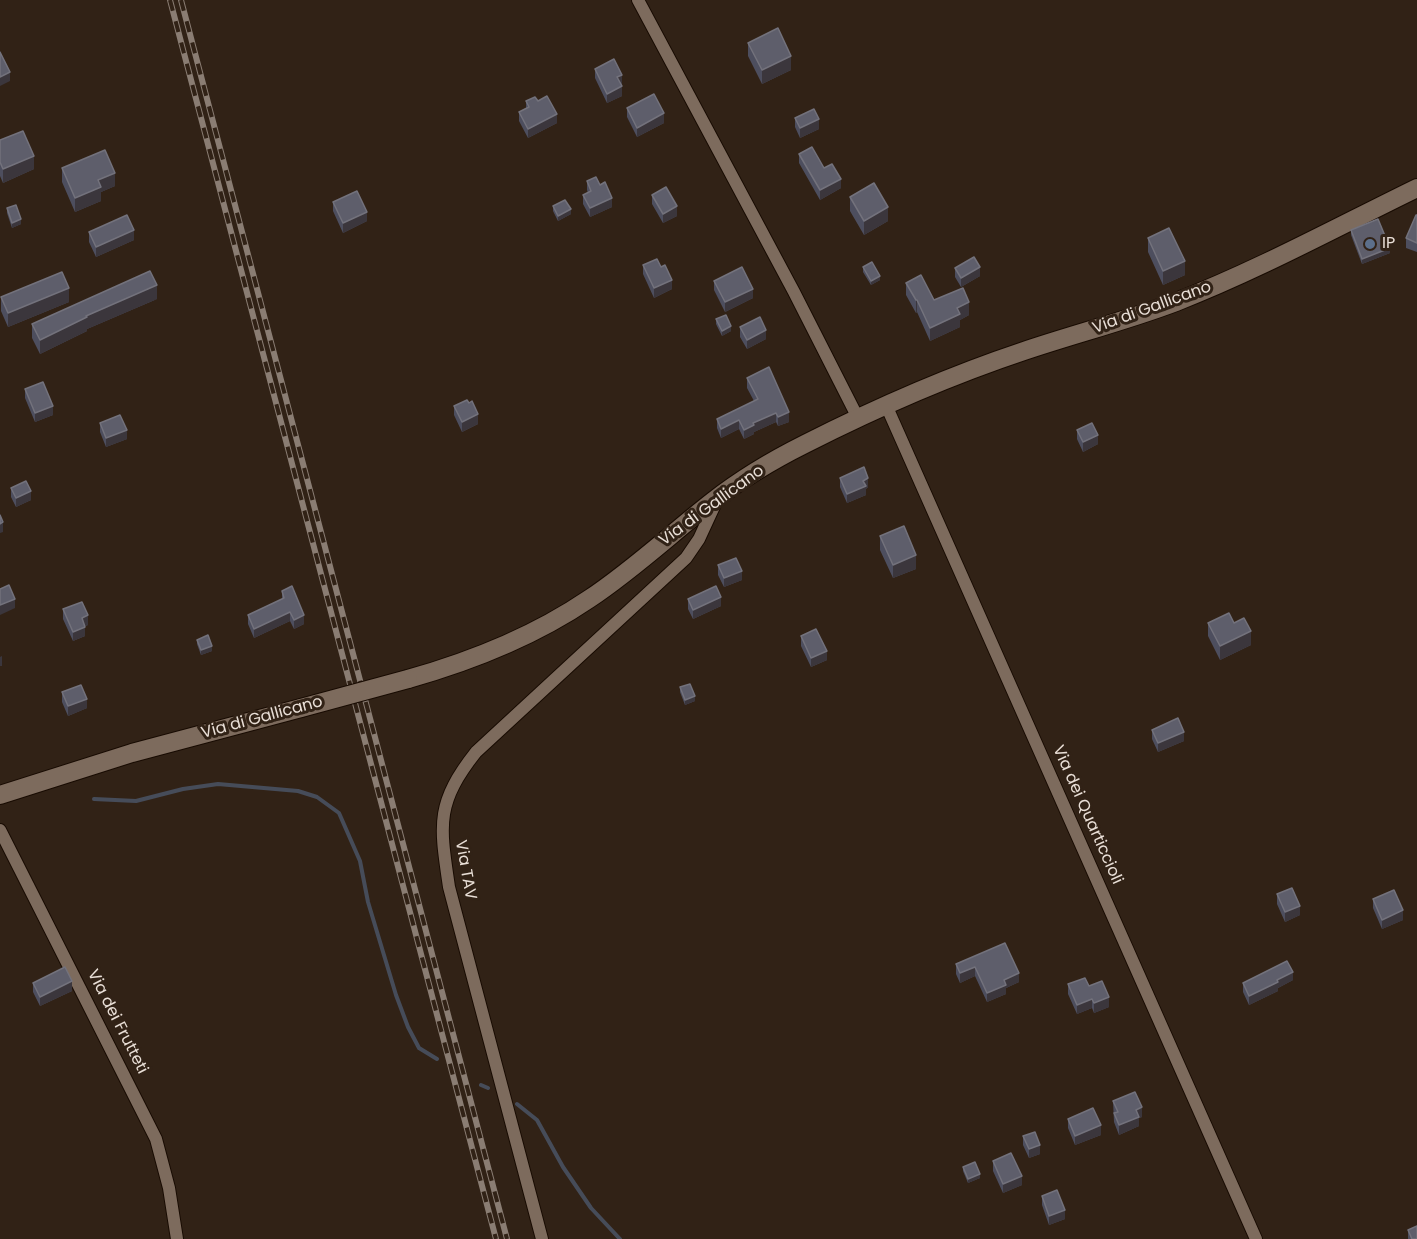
<!DOCTYPE html>
<style>
body{margin:0}
canvas{display:block;background:#312216}
</style>
<canvas width="1417" height="1239"></canvas>
<script>
const ctx = document.querySelector('canvas').getContext('2d');
ctx.lineJoin = 'round';
function strokePath(path, color, width, dash) {
  ctx.strokeStyle = color;
  ctx.lineWidth = width;
  ctx.lineCap = dash ? 'butt' : 'round';
  ctx.setLineDash(dash || []);
  ctx.stroke(path);
}
function fillPath(path, color) {
  ctx.fillStyle = color;
  ctx.fill(path, 'evenodd');
}
function label(font, color, halo, rows, align = 'center') {
  ctx.font = font + ' Poppins,sans-serif';
  ctx.lineWidth = 6;
  ctx.setLineDash([]);
  ctx.textBaseline = 'middle';
  ctx.strokeStyle = halo;
  ctx.fillStyle = color;
  for (const [text, x, y, turn = 0] of rows) {
    ctx.save();
    ctx.translate(x, y);
    ctx.rotate((+turn || 0) * Math.PI / 180);
    ctx.textAlign = isNaN(turn) ? turn : align;
    if (halo) ctx.strokeText(text, 0, 0);
    ctx.fillText(text, 0, 0);
    ctx.restore();
  }
}
const stream = new Path2D(`
 M94,799L136,801L183,789L218,784L298,791L317,797L339,813L360,861L368,902L396,995L408,1027L419,1048L437,1059
 M481,1085L488,1088
 M517,1104L537,1120L563,1167L591,1208L620,1239`);
const street = new Path2D(`
 M638,0L794,292L858,418
 M886,405L1256,1239
 M0,830L156,1139L169,1188L177,1239
 M542,1239L449,887C440,825 435,804 476,752L686,558L699,539L717,500`);
const secondary = new Path2D(`
 M408,679C472,661 533,637 589,599C633,570 672,533 713,501C741,479 773,460 805,444C876,408 949,376 1024,351C1074,334 1126,321 1176,302C1258,270 1337,227 1417,188
 M0,795L132,753L301,708`);
const rail = new Path2D(`
 M170,0L496,1239
 M181,0L507,1239`);
const secondaryBridge = new Path2D(`
 M301,708L408,679`);
const wall = new Path2D(`
 M748,43L791,70L762,84L748,56Z
 M595,69L622,84L621,85L622,96L607,103L595,78Z
 M526,101H538L557,123L528,138L519,121V112L526,108Z
 M627,108L664,123L637,137L627,117Z
 M795,118L819,129L800,138L795,127Z
 M0,140L34,169L3,183L0,176Z
 M799,154L824,168L841,188L820,200L799,163Z
 M62,168L115,186L101,192V201L75,212L62,182Z
 M587,181L600,185L612,207L590,217L583,204V195L588,193L587,190Z
 M652,195L677,216L663,223L652,204Z
 M850,197L888,221L864,235L850,211Z
 M333,202L367,221L343,233L333,211Z
 M553,206L571,214L558,221L553,211Z
 M7,208L21,224L12,228L7,213Z
 M1417,215V252L1406,248V238Z
 M1351,230L1390,253L1362,264L1351,235Z
 M89,232L134,240L96,257L89,242Z
 M1148,238L1185,275L1163,285L1148,252Z
 M643,265L661,267L672,289L654,298L643,274Z
 M863,267L880,280L871,285L863,272Z
 M955,268L980,276L961,287L955,277Z
 M714,281L753,298L725,312L714,290Z
 M906,283L934,300L969,315L960,320V327L930,341L917,312L916,313L906,295Z
 M1,297L69,302L8,327L1,311Z
 M157,299L87,329V331L40,354L32,338V324Z
 M716,319L731,331L722,336L716,324Z
 M740,327L766,339L747,349L740,337Z
 M747,378L789,422L778,426L776,422L754,432V434L744,439L739,429L721,438L717,428V419L754,401L747,388Z
 M25,389L53,415L35,422L25,398Z
 M469,403L478,424L462,432L454,415V406Z
 M100,423L127,439L106,447L100,432Z
 M1077,430L1098,444L1083,452L1077,439Z
 M840,478L868,487L866,489V495L847,503L840,487Z
 M11,488L31,500L16,507L11,497Z
 M880,536L916,569L893,578L880,550Z
 M718,565L742,580L724,587L718,575Z
 M282,591L304,624L294,629L290,621L254,638L248,624V615L282,599Z
 M688,599L721,606L693,619L688,609Z
 M63,609L88,625L85,626V636L73,641L63,619Z
 M1208,623L1251,645L1220,660L1208,636Z
 M801,636L827,660L811,667L801,646Z
 M197,640L212,651L201,655L197,644Z
 M680,687L695,701L685,705L680,692Z
 M62,692L87,708L68,716L62,702Z
 M1152,730L1184,741L1158,752L1152,739Z
 M1277,894L1300,915L1285,922L1277,904Z
 M1373,899L1403,920L1382,929L1373,908Z
 M1005,943L1019,982L1006,988V994L987,1002L975,976L960,983L956,974V964Z
 M1293,980L1278,988V991L1249,1005L1243,992V983Z
 M33,983L72,991L40,1006L33,992Z
 M1068,984L1089,986L1109,1007L1094,1013L1092,1008L1077,1014L1068,994Z
 M1113,1101L1142,1117L1139,1118V1126L1119,1135L1114,1122Z
 M1068,1119L1101,1135L1075,1145L1068,1128Z
 M1023,1136L1040,1154L1029,1158L1023,1145Z
 M993,1161L1022,1185L1003,1193L993,1171Z
 M963,1167L980,1178L968,1183L963,1171Z
 M1042,1196L1065,1219L1049,1225L1042,1205Z
 M1408,1230L1417,1239H1408Z`);
const shadedWall = new Path2D(`
 M791,56V70L762,84V70Z
 M10,72V81L0,86V77Z
 M622,75V84L617,86V77Z
 M622,86V96L607,103V94Z
 M664,113V123L637,137V128Z
 M557,114V123L528,138V129Z
 M819,119V129L800,138V128Z
 M34,156V169L3,183V169Z
 M115,173V186L101,192V201L75,212V198L98,180Z
 M841,179V188L820,200V190Z
 M612,198V207L590,217V208Z
 M677,206V216L663,223V214Z
 M888,207V221L864,235V221Z
 M571,209V214L558,221V216Z
 M367,212V221L343,233V223Z
 M21,219V224L12,228V223Z
 M134,230V240L96,257V247Z
 M1390,248V253L1362,264V259Z
 M1185,261V275L1163,285V271Z
 M980,267V276L961,287V278Z
 M880,276V280L871,285V281Z
 M672,280V289L654,298V288Z
 M157,285V299L87,329V331L40,354V340L86,316Z
 M69,288V302L8,327V313Z
 M753,289V298L725,312V302Z
 M916,300H917V312L916,313Z
 M969,302V315L960,320V327L930,341V328L957,308Z
 M731,326V331L722,336V331Z
 M766,330V339L747,349V340Z
 M53,406V415L35,422V413Z
 M789,412V422L778,426V417Z
 M776,413V422L754,432V434L744,439V430L753,423Z
 M478,414V424L462,432V422Z
 M739,420V429L721,438V429Z
 M127,430V439L106,447V438Z
 M1098,435V444L1083,452V442Z
 M868,478V487L866,489V495L847,503V494L863,481Z
 M31,491V500L16,507V498Z
 M3,522V532L0,533V524Z
 M916,555V569L893,578V565Z
 M742,571V580L724,587V578Z
 M721,597V606L693,619V610Z
 M15,599V608L0,615V605Z
 M290,612V621L254,638V629Z
 M88,615V625L82,627V618Z
 M304,615V624L294,629V620Z
 M85,627V636L73,641V632Z
 M1251,631V645L1220,660V646Z
 M212,646V651L201,655V650Z
 M827,651V660L811,667V658Z
 M2,656V666H0V657Z
 M695,696V701L685,705V700Z
 M87,699V708L68,716V706Z
 M1184,732V741L1158,752V743Z
 M1300,906V915L1285,922V912Z
 M1403,910V920L1382,929V920Z
 M975,967V976L960,983V973Z
 M1293,972V980L1278,988V991L1249,1005V996Z
 M1019,973V982L1006,988V994L987,1002V993L1004,980Z
 M72,981V991L40,1006V997Z
 M1109,997V1007L1094,1013V1003Z
 M1092,999V1008L1077,1014V1005Z
 M1142,1107V1117L1139,1118V1126L1119,1135V1125L1136,1110Z
 M1101,1125V1135L1075,1145V1136Z
 M1040,1145V1154L1029,1158V1149Z
 M980,1174V1178L968,1183V1179Z
 M1022,1176V1185L1003,1193V1184Z
 M1065,1210V1219L1049,1225V1216Z`);
const building = new Path2D(`
 M778,28L791,56L762,70L748,43Z
 M0,52L10,72L0,77Z
 M614,59L622,75L617,77L622,86L607,94L595,69Z
 M654,94L664,113L637,128L627,108Z
 M547,96L557,114L528,129L519,112L529,107L526,101L535,97L538,101Z
 M814,109L819,119L800,128L795,118Z
 M23,131L34,156L3,169L0,162V140Z
 M812,147L824,168L832,164L841,179L820,190L799,154Z
 M105,150L115,173L98,180L101,187L75,198L62,168Z
 M596,177L600,185L605,182L612,198L590,208L583,195L591,191L587,181Z
 M874,183L888,207L864,221L850,197Z
 M666,187L677,206L663,214L652,195Z
 M357,191L367,212L343,223L333,202Z
 M565,200L571,209L558,216L553,206Z
 M16,205L21,219L12,223L7,208Z
 M127,215L134,230L96,247L89,232Z
 M1416,215H1417V243L1406,238Z
 M1378,219L1390,248L1362,259L1351,230Z
 M1169,228L1185,261L1163,271L1148,238Z
 M974,257L980,267L961,278L955,268Z
 M657,259L661,267L665,265L672,280L654,288L643,265Z
 M872,262L880,276L871,281L863,267Z
 M742,267L753,289L725,302L714,281Z
 M150,271L157,285L86,316L87,317L40,340L32,324Z
 M62,272L69,288L8,313L1,297Z
 M921,275L934,300L963,288L969,302L957,308L960,314L930,328L917,300H916L906,283Z
 M726,315L731,326L722,331L716,319Z
 M760,317L766,330L747,340L740,327Z
 M769,367L789,412L778,417L776,413L753,423L754,425L744,430L739,420L721,429L717,419L758,399L747,378Z
 M43,382L53,406L35,413L25,389Z
 M467,400L469,403L472,401L478,414L462,422L454,406Z
 M120,415L127,430L106,438L100,423Z
 M1092,423L1098,435L1083,442L1077,430Z
 M864,467L868,478L863,481L866,486L847,494L840,478Z
 M26,481L31,491L16,498L11,488Z
 M0,515L3,522L0,524Z
 M904,526L916,555L893,565L880,536Z
 M736,558L742,571L724,578L718,565Z
 M9,585L15,599L0,605V589Z
 M292,586L304,615L294,620L290,612L254,629L248,615L284,598L282,591Z
 M716,586L721,597L693,610L688,599Z
 M82,602L88,615L82,618L85,627L73,632L63,609Z
 M1229,613L1234,623L1244,618L1251,631L1220,646L1208,623Z
 M816,629L827,651L811,658L801,636Z
 M208,635L212,646L201,650L197,640Z
 M690,684L695,696L685,700L680,687Z
 M81,685L87,699L68,706L62,692Z
 M1178,718L1184,732L1158,743L1152,730Z
 M1292,888L1300,906L1285,912L1277,894Z
 M1394,890L1403,910L1382,920L1373,899Z
 M1005,943L1019,973L1004,980L1006,985L987,993L975,967L960,973L956,964Z
 M1287,961L1293,972L1277,980L1278,982L1249,996L1243,983Z
 M65,967L72,981L40,997L33,983Z
 M1085,978L1089,986L1102,981L1109,997L1094,1003L1092,999L1077,1005L1068,984Z
 M1135,1092L1142,1107L1136,1110L1139,1117L1119,1125L1114,1113L1118,1112L1113,1101Z
 M1093,1108L1101,1125L1075,1136L1068,1119Z
 M1035,1132L1040,1145L1029,1149L1023,1136Z
 M1011,1153L1022,1176L1003,1184L993,1161Z
 M975,1162L980,1174L968,1179L963,1167Z
 M1057,1190L1065,1210L1049,1216L1042,1196Z
 M1417,1226V1239H1412L1408,1230Z`);
const markers = [
 [1370,244,6,"#5c6f8a"]
];
const poiNames = [
 ["IP",1382,244]
];
const streetNames = [
 ["Via di Gallicano",1152,308,-20],
 ["Via di Gallicano",712,506,-36],
 ["Via di Gallicano",262,718,-15],
 ["Via dei Quarticcioli",1087,815,66],
 ["Via TAV",465,870,80],
 ["Via dei Frutteti",117,1022,63]
];
strokePath(stream, '#464c59', 4);
strokePath(street, '#180b02', 14);
strokePath(secondary, '#180b02', 20);
strokePath(street, '#7d6b5d', 12);
strokePath(secondary, '#7d6b5d', 18);
strokePath(rail, '#8a7d73', 6);
strokePath(rail, '#312216', 4, [11]);
strokePath(secondaryBridge, '#180b02', 20, []);
strokePath(secondaryBridge, '#7d6b5d', 18);
fillPath(wall, '#4d4e5e');
fillPath(shadedWall, '#3b363c');
fillPath(building, '#5e5e6b');
strokePath(building, '#73727c', 1.5);
for (const [x, y, r, color] of markers) {
  const dot = new Path2D();
  dot.arc(x, y, r, 0, 2 * Math.PI);
  ctx.fillStyle = color;
  ctx.fill(dot);
  strokePath(dot, '#312216', 2);
}
label('16px', '#e9dfd7', '#312216', poiNames, 'left');
label('16px', '#e9dfd7', '#312216', streetNames);
</script>
